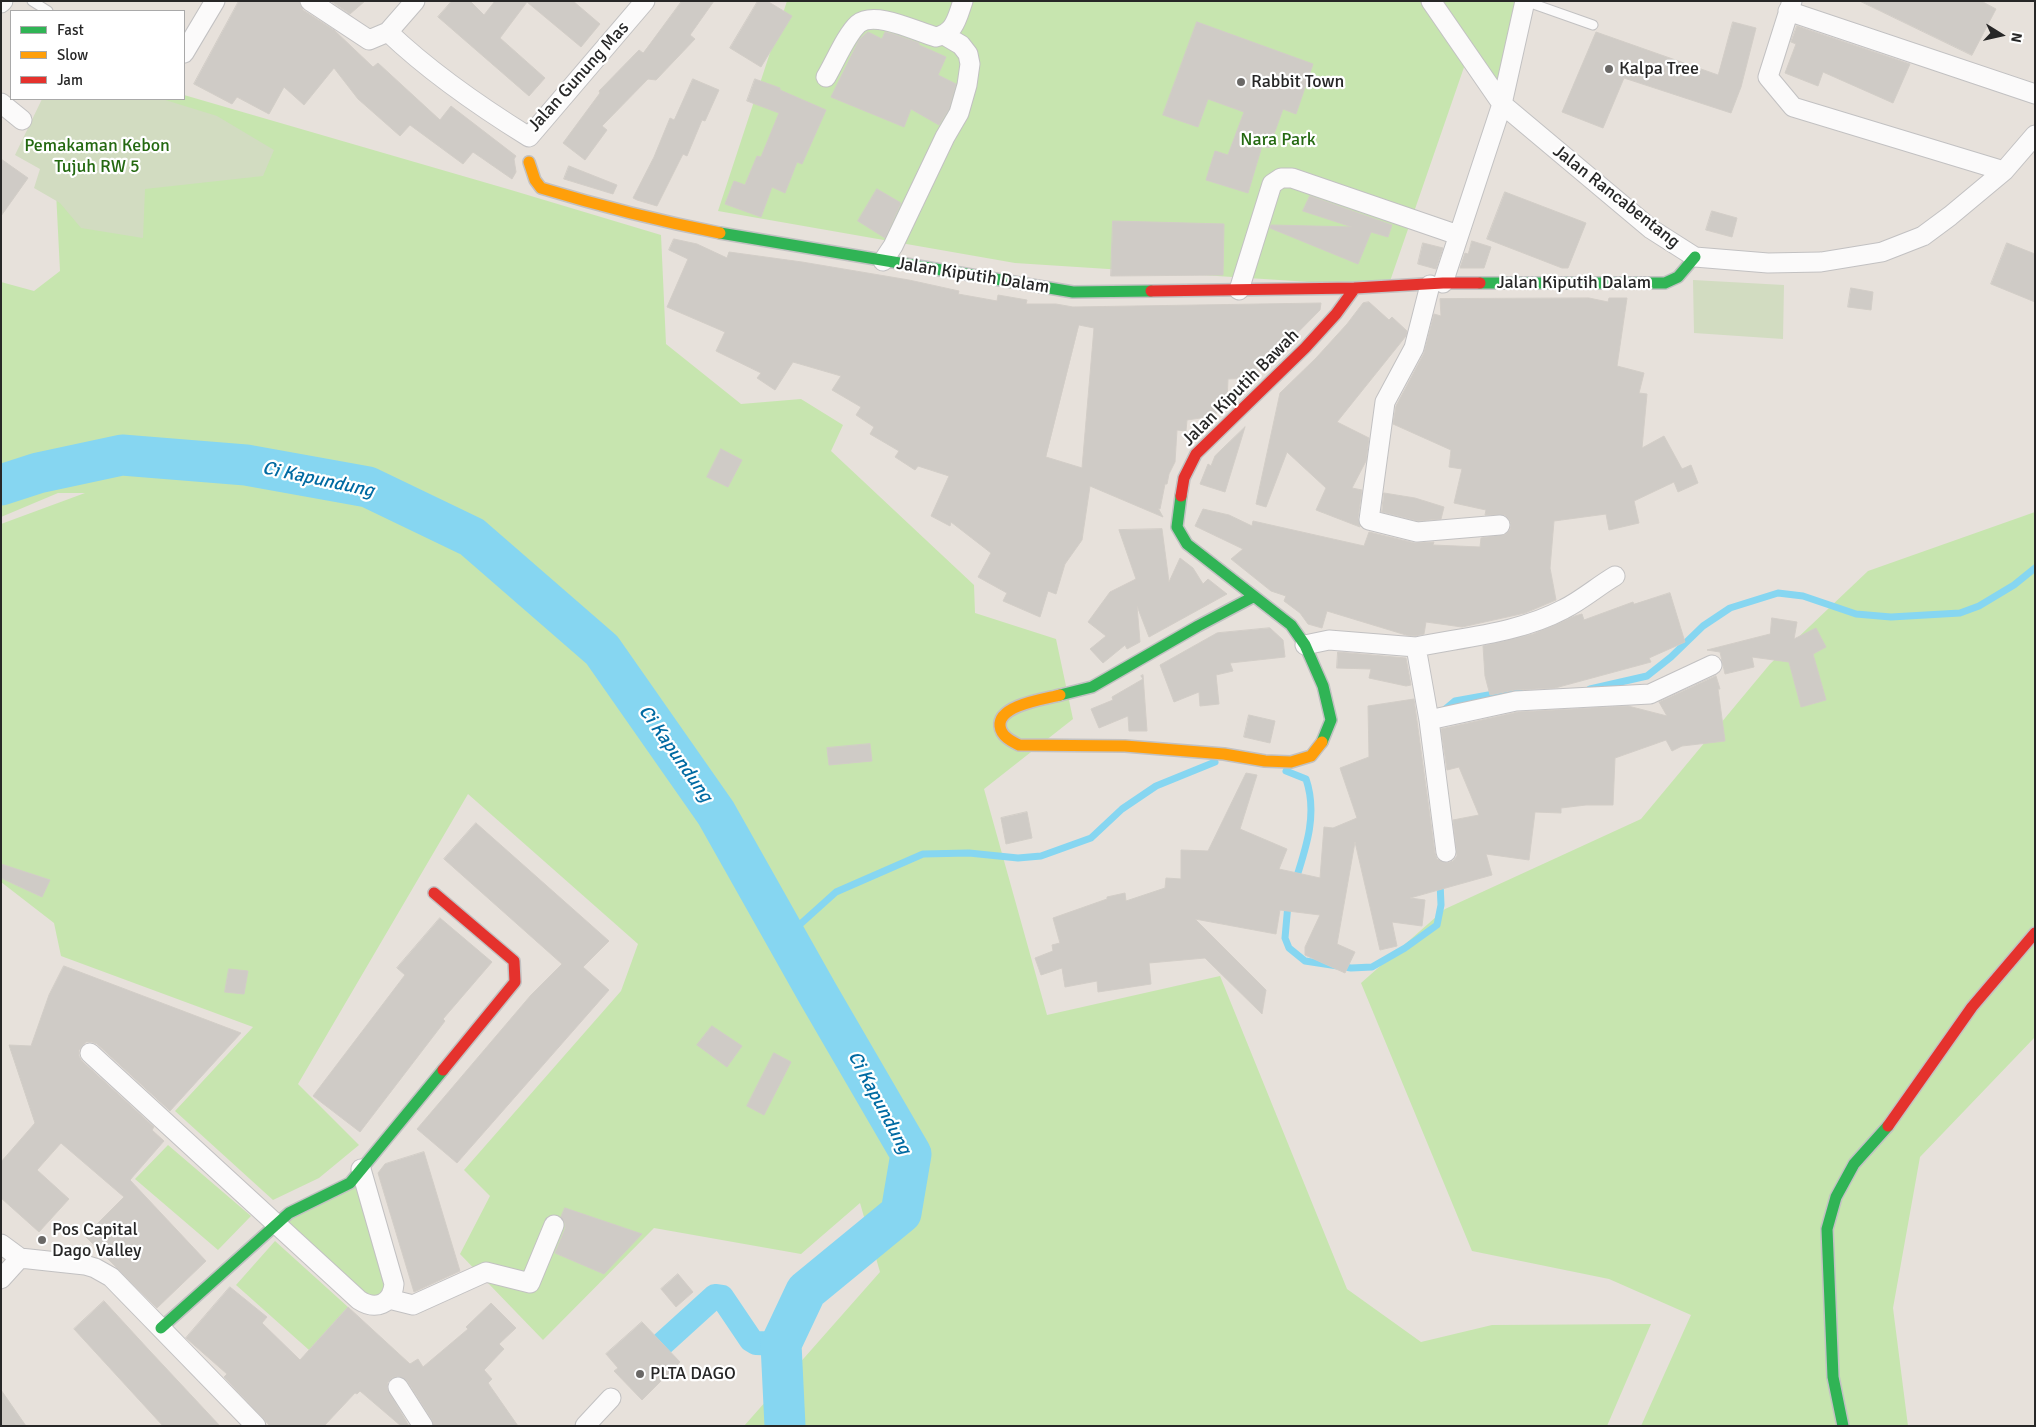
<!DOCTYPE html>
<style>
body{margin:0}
#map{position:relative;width:2036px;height:1427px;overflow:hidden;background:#e7e1db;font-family:Signika,sans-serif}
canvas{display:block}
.frame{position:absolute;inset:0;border:2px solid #272727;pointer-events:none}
.legend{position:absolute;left:10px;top:10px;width:175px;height:90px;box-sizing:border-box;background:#fff;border:1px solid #a9a9a9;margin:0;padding:6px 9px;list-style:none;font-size:15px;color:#272727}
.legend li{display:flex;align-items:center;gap:10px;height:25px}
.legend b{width:25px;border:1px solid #a9a9a9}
.north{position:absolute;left:1976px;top:10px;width:50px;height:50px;-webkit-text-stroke:4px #fff;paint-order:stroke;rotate:100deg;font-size:14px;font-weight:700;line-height:20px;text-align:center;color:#272727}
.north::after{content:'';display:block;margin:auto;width:18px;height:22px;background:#272727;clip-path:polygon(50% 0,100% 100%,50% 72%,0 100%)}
</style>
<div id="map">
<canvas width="2036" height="1427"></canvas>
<div class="frame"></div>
<ul class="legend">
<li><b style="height:6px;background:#30b455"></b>Fast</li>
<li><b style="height:6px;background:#ff9f0a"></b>Slow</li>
<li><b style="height:6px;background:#e5322d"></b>Jam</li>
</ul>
<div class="north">N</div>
</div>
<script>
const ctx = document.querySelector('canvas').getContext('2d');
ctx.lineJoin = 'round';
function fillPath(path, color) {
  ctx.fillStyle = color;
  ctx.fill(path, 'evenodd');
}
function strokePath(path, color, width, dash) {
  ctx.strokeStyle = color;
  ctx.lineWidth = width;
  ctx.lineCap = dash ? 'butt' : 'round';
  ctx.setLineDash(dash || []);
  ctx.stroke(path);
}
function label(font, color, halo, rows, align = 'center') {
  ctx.font = font + ' Signika,sans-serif';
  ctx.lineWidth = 4.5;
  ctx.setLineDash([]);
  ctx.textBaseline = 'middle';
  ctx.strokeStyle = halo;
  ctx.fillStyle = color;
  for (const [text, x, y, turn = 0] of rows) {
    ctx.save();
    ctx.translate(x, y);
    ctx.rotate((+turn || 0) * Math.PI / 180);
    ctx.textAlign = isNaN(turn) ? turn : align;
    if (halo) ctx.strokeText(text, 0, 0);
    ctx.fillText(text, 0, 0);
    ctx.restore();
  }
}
const green = new Path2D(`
 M787,1H1517L1497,82L1471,47L1388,287L1015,263L718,211Z
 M184,95L511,190L661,235L666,344L741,404L801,399L843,425L831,451L974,585L975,613L1056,639L1073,719L984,789L1047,1015L1220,976L1347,1289L1421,1342L1492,1325L1651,1324L1607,1426H744L880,1272L860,1203L801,1254L654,1228L543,1340L460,1254L490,1196L464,1170L621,991L638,944L468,794L298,1084L359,1145L319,1178L273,1200L175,1111L253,1027L61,956L54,923L1,882V524L85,493H58L1,517V282L34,291L60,271L55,172L48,99H184Z
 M2035,512V1037L1920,1157L1893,1308L1908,1426H1641L1691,1315L1609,1279L1472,1251L1361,983L1445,909L1641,819L1770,664L1868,571Z
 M168,1145L251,1216L218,1250L135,1179Z
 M360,1177L391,1284L375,1303L280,1224Z
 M275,1241L348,1307L309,1350L236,1285Z`);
const cemetery = new Path2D(`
 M42,99H162L217,116L274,150L263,176L145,189L143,238L81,228L60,203L34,188L40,169L15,155Z
 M1693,280L1784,285L1783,339L1694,333Z`);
const stream = new Path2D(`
 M1590,689L1647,676L1671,657L1703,626L1730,608L1778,593L1803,596L1856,614L1891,617L1960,613L1979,606L2014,585L2035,568
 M1443,711L1455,701L1505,692L1520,693
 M1286,771L1306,779C1318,814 1306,848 1295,882
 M1288,904L1285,938L1289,948L1305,961L1351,968L1372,967L1405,948L1437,925L1441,905L1440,882
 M786,937L836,892L923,854L969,853L1018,858L1041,856L1091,838L1122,809L1156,786L1215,762`);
const canal = new Path2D(`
 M650,1355L715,1296L722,1297L751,1340L756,1343L781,1344`);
const river = new Path2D(`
 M1,485L38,473L122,455L246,465L368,487L472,537L602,650L716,813L818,994L911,1154L901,1213L806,1291L781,1344L785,1426`);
const building = new Path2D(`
 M239,1H299L303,10L334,30L373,67L378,63L440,120L451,106L516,156L514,159L516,172L512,179L473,152L463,164L410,125L400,136L358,99L334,68L304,105L284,87L269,114L237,97L232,104L194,84Z
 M331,1H365L350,14Z
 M452,1H470L484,15L495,1H573L600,24L581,47L527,2L500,38L545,78L529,96L438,17Z
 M682,1H714L690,35L695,39L656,80L648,79L602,126L607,130L585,160L563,143L600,93L599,91L639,50L643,53Z
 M758,1H767L792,16L761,67L730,48Z
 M1860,1H1981L1996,9L1972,55Z
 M1197,22L1313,64L1296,114L1283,109L1269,148L1262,146L1248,193L1206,180L1215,151L1228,155L1244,112L1208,99L1198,127L1163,115Z
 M1733,22L1756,28L1741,87L1731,113L1624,78L1603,128L1562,112L1596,32L1718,75Z
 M1797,26L1910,64L1893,103L1823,72L1818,86L1785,73L1796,44L1791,42Z
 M868,32L882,39L885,32L893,34L919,43V45L946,57L938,75L956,84L949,109L939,125L911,109L904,127L831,97L859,40Z
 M693,79L719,90L705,121L702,120L687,156L683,154L657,206L637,200L633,198L654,157L670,118L674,120Z
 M755,79L780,88V90L826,110L802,164L797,162L785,193L772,187L761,217L725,204L734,181L745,185L757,156L761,157L779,113L747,101Z
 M1,159L28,178L1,216Z
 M569,166L617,185L613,194L564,179Z
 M877,189L901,203L885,238L858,221Z
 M1505,192L1586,223L1568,268H1562L1487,239Z
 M1310,196L1392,225L1388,237L1371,232L1358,264L1270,228L1271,225L1352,227L1303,211Z
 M1712,211L1737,218L1732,237L1706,230Z
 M1113,221L1224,224L1223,275L1111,276Z
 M674,239L697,244L727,258L729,252L802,262L909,280L959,291L958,294L997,301L998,295L1027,300L1026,304H1056L1073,307L1321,303L1320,310L1253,378L1228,379L1227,403L1214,416L1187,420L1186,431L1177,430L1175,462L1169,474L1167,484H1165L1160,509L1158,508L1163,517L1090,486L1082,540L1065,564L1056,594L1048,591L1040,617L1003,601L1007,593L978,577L991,553L951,522L950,526L931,516L949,476L918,466L915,470L895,457L899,451L870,434L874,427L856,415L861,407L832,390L841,376L793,362L775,390L757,378L761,373L716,351L725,332L667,307L688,259L669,250ZM1079,325L1094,328L1082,468L1046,457Z
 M1472,241L1491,247L1484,268H1460L1465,253L1468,254Z
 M1423,243L1443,248L1436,269L1418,264Z
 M2007,243L2035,254V302L1991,284Z
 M1851,288L1873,292L1871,310L1848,307Z
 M1589,298L1608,302L1609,298H1627L1617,366L1644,373L1639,393L1647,394L1642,448L1664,436L1682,469L1691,465L1698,483L1678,492L1674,482L1634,501L1639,523L1609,530L1606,514L1554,521L1550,568L1556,600L1525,613L1462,627L1426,622L1424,634L1415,636L1406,635L1327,611L1322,628L1308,624L1300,613L1284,601L1286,596L1271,591L1231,559L1243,549L1195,526L1203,509L1229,515L1252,526L1253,521L1364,546L1369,532L1415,543L1434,542L1433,545L1480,547L1481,538L1506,534L1510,530L1511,525L1509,519L1505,515H1485L1486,510L1454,503L1462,469L1449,467L1451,450L1393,424L1396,406L1424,353L1434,314L1441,316L1440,299Z
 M1369,302L1389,320L1392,317L1407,331L1406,336L1337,422L1369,438L1366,461L1352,488L1362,490L1358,518L1360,527L1316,510L1326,488L1287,452L1266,507L1256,504L1280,393L1316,358L1347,324L1363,303Z
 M1245,427L1225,492L1200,484L1208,464L1211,466L1215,456Z
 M721,449L742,460L728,487L707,477Z
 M1384,493L1415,498L1444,507L1441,519L1418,521L1382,512Z
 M1162,529L1169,582L1180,558L1193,568L1203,584L1208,579L1227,594L1149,637L1137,606L1140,642L1127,649L1125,645L1103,663L1090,649L1106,636L1088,622L1110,592L1136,579L1119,530Z
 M1670,593L1685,642L1649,658L1651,662L1555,688L1515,690L1490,695L1485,676L1483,646L1533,634L1575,616L1582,614L1584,620L1633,602L1634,604Z
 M1772,618L1797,622L1794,639L1816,628L1826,647L1813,654L1826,700L1801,707L1789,662L1752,657L1754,667L1725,674L1720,652L1707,650L1770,634Z
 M1270,628L1283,640L1285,657L1230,663L1233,671L1216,675L1219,704L1200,706L1199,692L1174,702L1160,665L1217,633Z
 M1338,652L1406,658L1411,685L1406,686L1369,678L1371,669L1337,668Z
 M1143,675L1147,731H1129L1128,716L1099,728L1091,709L1113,700L1112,697L1143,679L1141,676Z
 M1716,676L1720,689H1718L1725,741L1682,746L1672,751L1666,740L1615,758L1613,805H1586L1561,808V813L1535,812L1529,860L1486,854L1492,875L1410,898L1425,900L1422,926L1392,922L1397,946L1380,950L1355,842L1337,944L1355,952L1345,973L1305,955V947L1320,915L1280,910L1276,934L1195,919L1266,990L1262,1014L1205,958L1149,963L1151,984L1098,992L1097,981L1065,987L1062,968L1041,975L1035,958L1053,951L1052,945L1060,943L1053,918L1107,899V897L1125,893L1126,901L1165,888L1166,878L1181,879V850L1208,851L1246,773L1257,775L1240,829L1287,849L1279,869L1320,878L1324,827L1333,828L1357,818L1340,768L1369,757L1368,706L1414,699L1435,853L1437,859L1447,863L1453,861L1457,856L1453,820L1479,815L1459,767L1447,770L1441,729L1518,712L1628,706L1667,716L1659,702Z
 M1249,715L1275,721L1270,743L1244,737Z
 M870,744L872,761L829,765L827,748Z
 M1027,812L1032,838L1006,844L1001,818Z
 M476,823L609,941L583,967L609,990L457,1163L417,1129L531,995L562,964L444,859Z
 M1,864L50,880L42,897L1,878Z
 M440,918L492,962L443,1019L445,1021L360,1132L313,1096L405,975L397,968Z
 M64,966L241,1033L170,1111L97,1044L92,1042H86L79,1050V1056L82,1061L154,1127L152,1130L164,1141L130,1180L206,1261L157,1308L85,1236L124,1197L61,1143L37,1170L69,1199L39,1232L1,1198V1162L35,1123L9,1045L31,1046L49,995Z
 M229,969L248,971L244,994L225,992Z
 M712,1026L742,1046L727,1067L697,1045Z
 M774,1053L791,1062L764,1115L747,1106Z
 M424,1152L460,1271L414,1292L378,1173L385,1164Z
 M565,1208L642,1234L604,1274L555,1253L565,1229V1223L561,1217Z
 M678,1274L693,1292L676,1307L661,1289Z
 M230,1287L267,1317L262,1323L300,1360L348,1307L410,1364L418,1359L423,1367L468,1329L466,1327L491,1303L516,1328L499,1344L504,1349L484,1370L492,1379L488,1383L518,1426H434L432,1420L407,1381L398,1376L392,1378L388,1382L387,1388L409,1426H401L360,1391L357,1394L355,1393L324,1426H270L224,1377L227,1374L186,1338Z
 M104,1301L149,1350L220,1426H163L74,1329Z
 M642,1322L680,1362L642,1400L614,1371L618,1368L606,1354Z
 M1,1390L26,1426H1Z`);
const lane = new Path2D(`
 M32,1L48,11
 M1525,1L1593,25`);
const street = new Path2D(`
 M310,1L369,40L388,32L415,1
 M1431,1L1502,104L1651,229L1695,257L1768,263L1821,262L1882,252L1923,236L1950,216L2004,171L2035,135
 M1792,1L1768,77L1793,107L2004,171
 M1,3L3,1
 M1788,11L2035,94
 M388,32C431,73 479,106 529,137L645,1
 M184,53L215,1
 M826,77C835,62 846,35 858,24C875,10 917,32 936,37C955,33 957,18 963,1
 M1,103L22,120
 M883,261L893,246L945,137L959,113L967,85L970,64L968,54L961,45L944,35
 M1443,283L1502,104L1525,1
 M1430,285L1414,348L1385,402L1369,520L1417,532L1500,525
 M1239,290L1272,184L1281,178H1292L1458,235
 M1305,645L1329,640L1416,647L1429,720L1446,852
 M1416,647C1465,637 1519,633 1564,609C1582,600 1598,586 1615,576
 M1429,720L1516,701L1650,694L1712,665
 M90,1053L359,1300C376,1311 392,1304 394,1284L361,1169
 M1,1244L20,1258L85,1265L95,1268L111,1277L256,1426
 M1,1279L20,1258
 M389,1299L413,1305L486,1272L530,1283L554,1225
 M398,1387L423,1426
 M585,1426L611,1398`);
const fast = new Path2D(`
 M720,233L1073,292L1151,291
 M1480,283H1665L1678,277L1695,257
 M1181,496L1177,527L1187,544L1291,625L1305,645L1323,686L1331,720L1322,742
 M1060,695L1092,687L1198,626L1253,597
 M161,1328L289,1213L350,1183L443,1070
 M1843,1426L1833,1377L1827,1229L1836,1197L1854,1164L1888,1126`);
const slow = new Path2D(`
 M529,162L535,180L541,188C600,206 659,221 720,233
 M1060,695C1045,699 998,705 1000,726C1001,736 1011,741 1019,745L1125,746L1224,754L1265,761L1291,762L1311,756L1322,742`);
const jam = new Path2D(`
 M1151,291L1355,288L1443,283H1480
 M1181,496L1184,478L1196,454L1305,348L1336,314L1355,288
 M434,893L514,961L515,982L443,1070
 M1888,1126L1972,1007L2035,933`);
const markers = [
 [1609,69,5,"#6a6866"],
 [1241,82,5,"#6a6866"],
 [42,1240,5,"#6a6866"],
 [640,1374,5,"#6a6866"]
];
const poiNames = [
 ["Kalpa Tree",1619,69],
 ["Rabbit Town",1251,82],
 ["Pos Capital",52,1230],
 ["Dago Valley",52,1251],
 ["PLTA DAGO",650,1374]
];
const streetNames = [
 ["Jalan Gunung Mas",579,77,-48],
 ["Jalan Rancabentang",1616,197,38],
 ["Jalan Kiputih Dalam",973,276,9],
 ["Jalan Kiputih Dalam",1574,283],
 ["Jalan Kiputih Bawah",1241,388,-45]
];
const parkNames = [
 ["Nara Park",1278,140],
 ["Pemakaman Kebon",97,146],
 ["Tujuh RW 5",97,167]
];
const waterNames = [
 ["Ci Kapundung",318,480,12],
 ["Ci Kapundung",675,754,55],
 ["Ci Kapundung",879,1103,62]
];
fillPath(green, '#c7e5af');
fillPath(cemetery, '#d2dcc1');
strokePath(stream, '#86d6f1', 7);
strokePath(canal, '#86d6f1', 24);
strokePath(river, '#86d6f1', 41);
fillPath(building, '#cfcbc6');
strokePath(building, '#d2cdc7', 1);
strokePath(lane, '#c2c1c2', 11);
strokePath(street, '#c2c1c2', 21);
strokePath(fast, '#c2c1c2', 14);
strokePath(slow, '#c2c1c2', 14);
strokePath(jam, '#c2c1c2', 14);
strokePath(lane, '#fbfafa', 9);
strokePath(street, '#fbfafa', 19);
strokePath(fast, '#30b455', 11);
strokePath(slow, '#ff9f0a', 11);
strokePath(jam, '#e5322d', 11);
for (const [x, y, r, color] of markers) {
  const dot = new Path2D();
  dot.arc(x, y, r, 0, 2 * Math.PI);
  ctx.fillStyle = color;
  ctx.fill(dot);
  strokePath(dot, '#fff', 2);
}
label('18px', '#272727', '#fff', poiNames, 'left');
label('18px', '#272727', '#fff', streetNames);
label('18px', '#246911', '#fff', parkNames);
label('italic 19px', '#006aa2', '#fff', waterNames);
</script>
